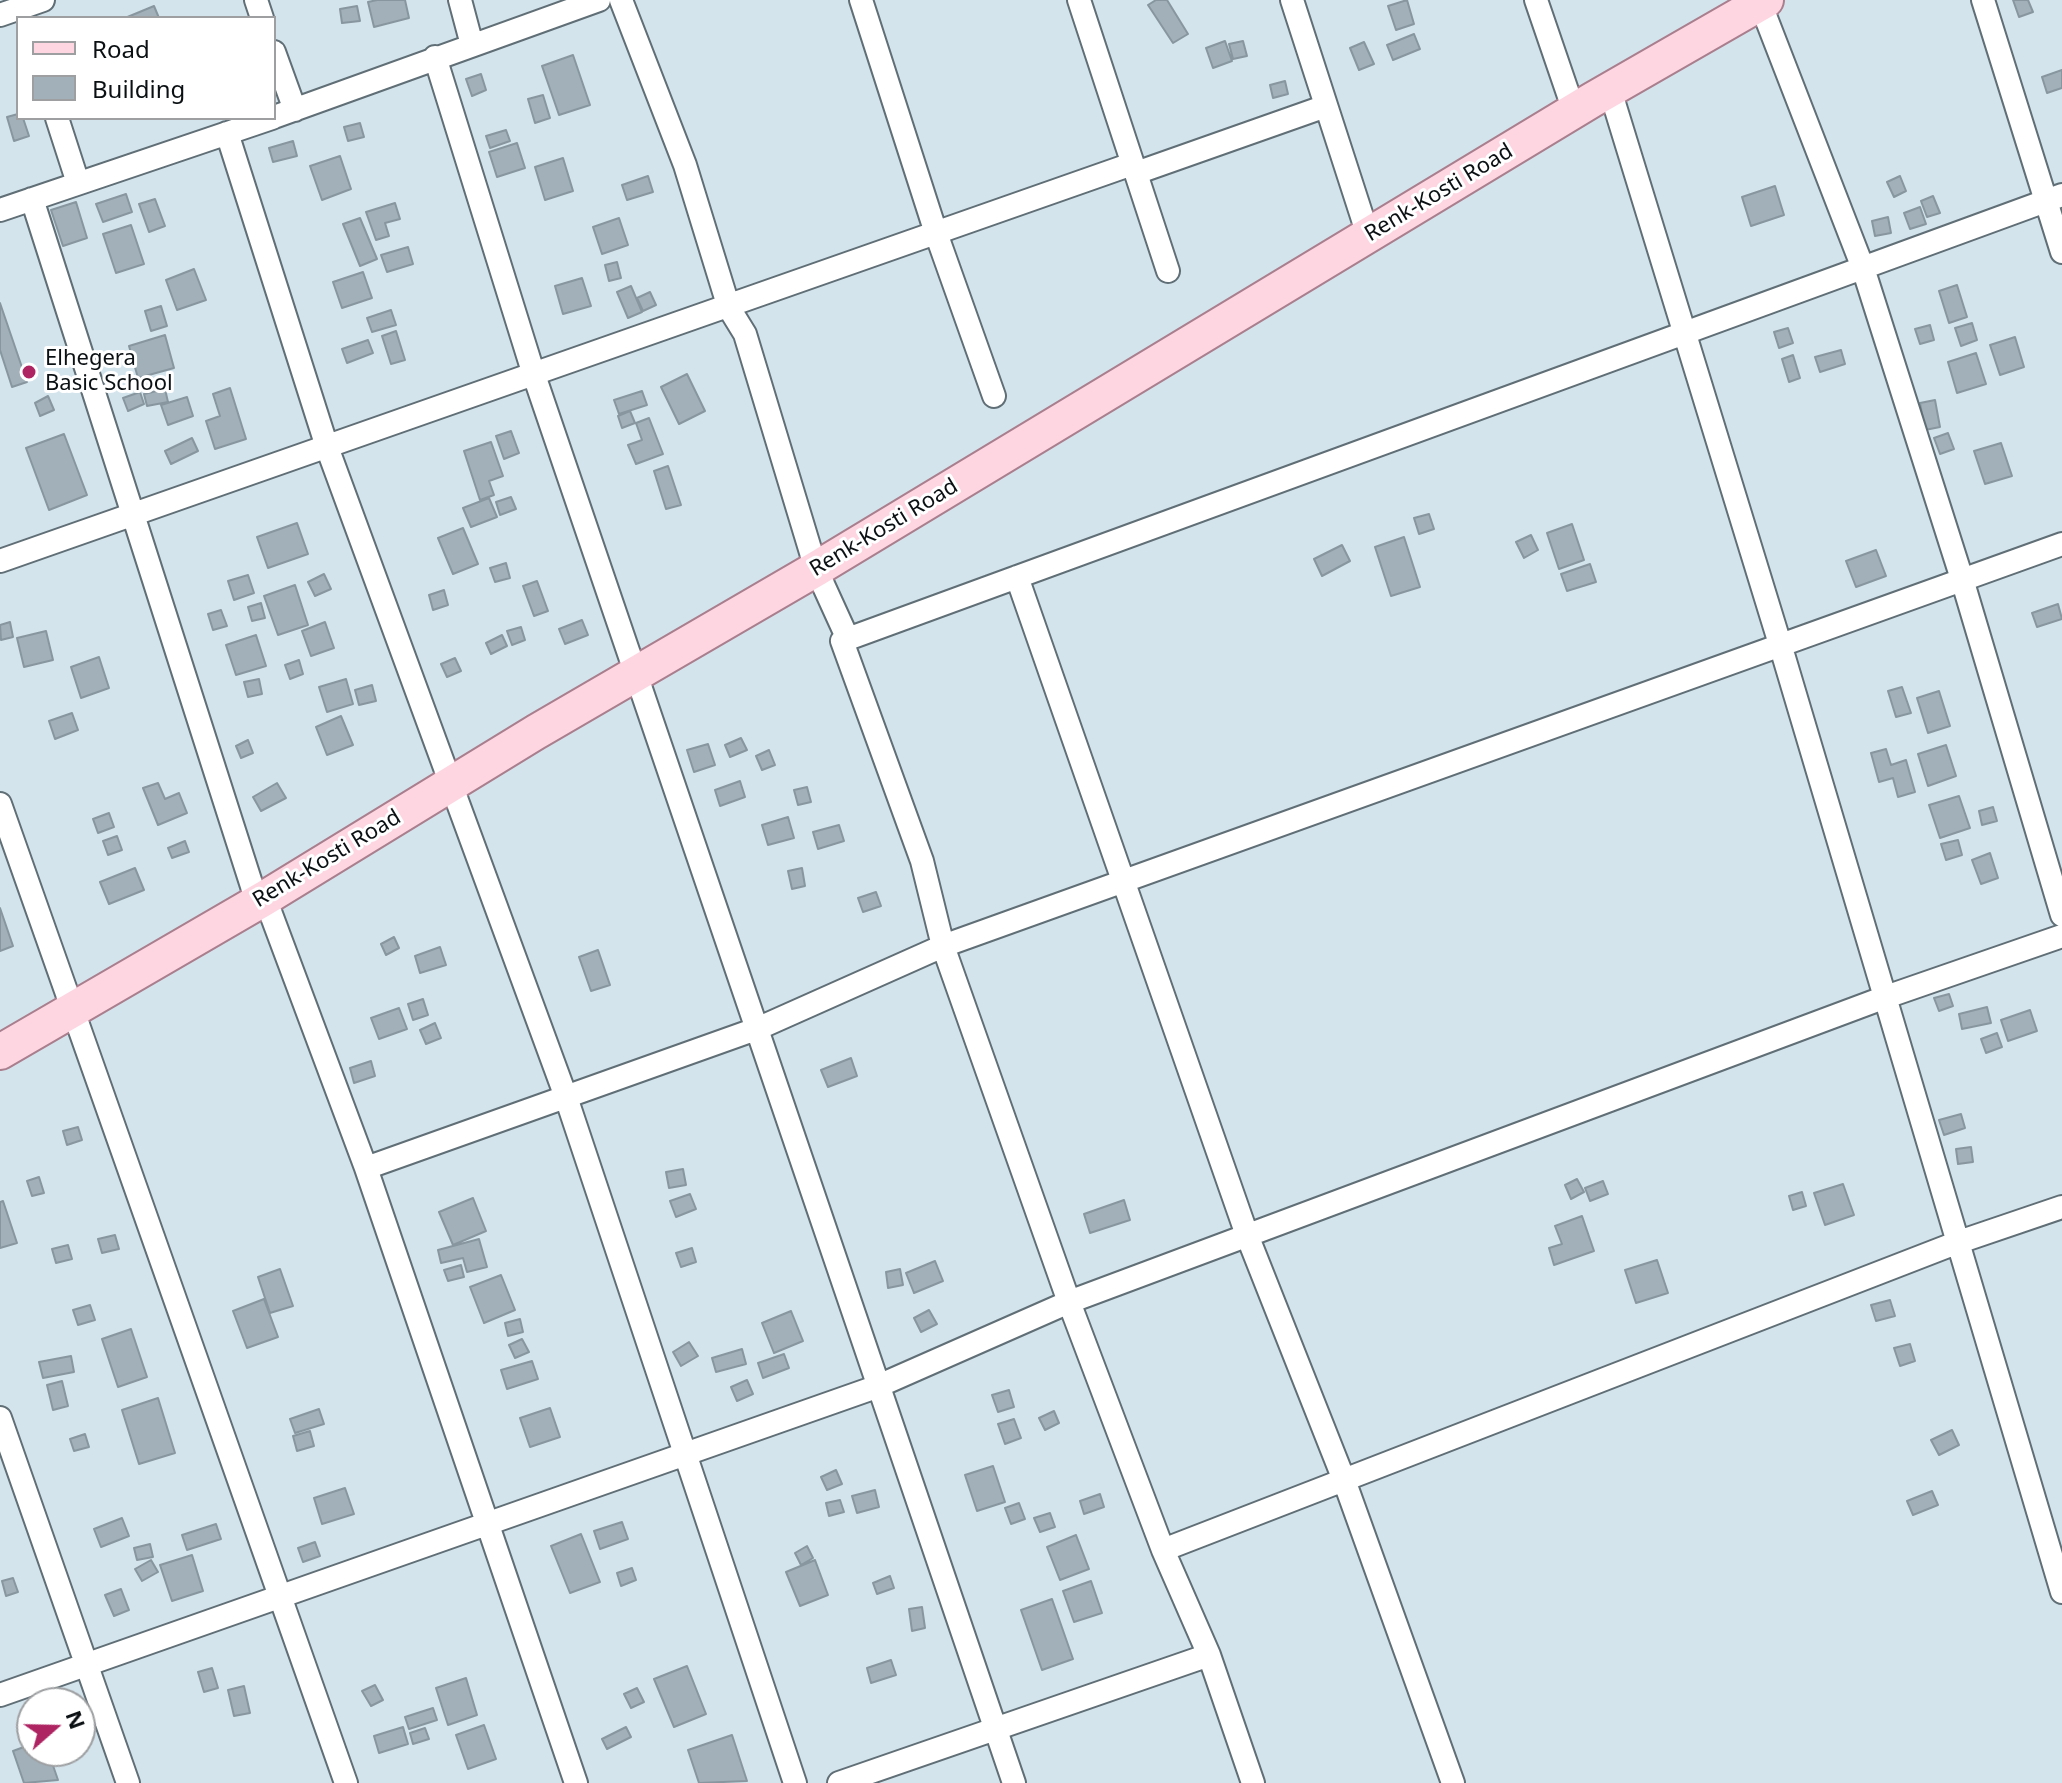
<!DOCTYPE html>
<style>
body{margin:0}
#map{position:relative;width:2062px;height:1783px;overflow:hidden;background:#d4e4ed;font-family:"Noto Sans",sans-serif}
canvas{display:block}
.legend{position:absolute;left:16px;top:16px;width:260px;height:104px;box-sizing:border-box;background:#fff;border:2px solid #9d9fa1;margin:0;padding:10px 14px;list-style:none;font-size:24px;color:#0b1013}
.legend li{display:flex;align-items:center;gap:16px;height:40px}
.legend b{width:40px;border:2px solid #9d9fa1}
.north{position:absolute;left:16px;top:1687px;width:80px;height:80px;box-sizing:border-box;background:#fff;border:2px solid #9d9fa1;border-radius:50%;rotate:70deg;font-size:22px;font-weight:700;line-height:32px;text-align:center;color:#0b1013}
.north::after{content:'';display:block;margin:auto;width:28px;height:36px;background:#ae2362;clip-path:polygon(50% 0,100% 100%,50% 72%,0 100%)}
</style>
<div id="map">
<canvas width="2062" height="1783"></canvas>
<ul class="legend">
<li><b style="height:10px;background:#fed6e2"></b>Road</li>
<li><b style="height:22px;background:#a1b0b9"></b>Building</li>
</ul>
<div class="north">N</div>
</div>
<script>
const ctx = document.querySelector('canvas').getContext('2d');
ctx.lineJoin = 'round';
function fillPath(path, color) {
  ctx.fillStyle = color;
  ctx.fill(path, 'evenodd');
}
function strokePath(path, color, width, dash) {
  ctx.strokeStyle = color;
  ctx.lineWidth = width;
  ctx.lineCap = dash ? 'butt' : 'round';
  ctx.setLineDash(dash || []);
  ctx.stroke(path);
}
function label(font, color, halo, rows, align = 'center') {
  ctx.font = font + ' "Noto Sans",sans-serif';
  ctx.lineWidth = 6;
  ctx.setLineDash([]);
  ctx.textBaseline = 'middle';
  ctx.strokeStyle = halo;
  ctx.fillStyle = color;
  for (const [text, x, y, turn = 0] of rows) {
    ctx.save();
    ctx.translate(x, y);
    ctx.rotate((+turn || 0) * Math.PI / 180);
    ctx.textAlign = isNaN(turn) ? turn : align;
    if (halo) ctx.strokeText(text, 0, 0);
    ctx.fillText(text, 0, 0);
    ctx.restore();
  }
}
const building = new Path2D(`
 M377,0H405L409,18L374,27L368,2Z
 M1156,0H1167L1188,34L1173,43L1148,5Z
 M1407,0L1414,24L1396,30L1388,6Z
 M2013,0H2028L2033,12L2019,17Z
 M154,6L159,18H125Z
 M357,6L360,21L342,23L340,9Z
 M1414,34L1420,49L1393,60L1387,45Z
 M1225,41L1232,61L1213,68L1206,48Z
 M1243,41L1247,56L1233,59L1229,44Z
 M1364,42L1374,64L1359,70L1350,48Z
 M573,55L590,105L559,115L542,66Z
 M2062,70V88L2047,93L2042,77Z
 M481,74L486,90L472,96L466,79Z
 M1285,81L1288,94L1273,98L1270,85Z
 M543,95L550,118L535,123L528,99Z
 M18,114V118H23L29,136L14,141L7,117Z
 M360,123L364,137L348,141L344,127Z
 M506,130L510,141L490,148L486,136Z
 M293,141L297,156L273,162L269,148Z
 M517,143L525,168L497,177L489,152Z
 M340,156L351,189L322,200L310,166Z
 M563,158L573,191L545,200L535,167Z
 M648,176L653,192L627,200L622,185Z
 M1900,176L1906,191L1894,197L1887,182Z
 M1775,186L1784,215L1751,226L1742,197Z
 M126,194L132,212L103,222L96,204Z
 M1933,196L1940,213L1927,217L1921,201Z
 M155,199L165,226L149,232L139,204Z
 M76,202L87,238L63,246L51,210Z
 M395,203L400,219L385,223L389,236L376,240L366,212Z
 M1920,207L1926,224L1910,229L1904,213Z
 M1888,217L1891,233L1875,236L1872,221Z
 M360,218L377,259L360,266L343,224Z
 M619,218L628,245L602,254L593,227Z
 M131,225L144,264L116,273L103,234Z
 M408,247L413,264L387,272L381,255Z
 M617,262L621,278L609,281L605,265Z
 M194,269L206,300L177,310L166,280Z
 M363,272L372,298L342,308L333,282Z
 M582,278L591,306L563,314L555,286Z
 M1957,285L1967,317L1949,323L1939,291Z
 M631,286L642,312L628,318L617,292Z
 M650,292L656,305L643,311L637,298Z
 M0,303L27,382L12,387L0,350Z
 M161,306L167,326L151,331L145,311Z
 M391,310L396,325L372,332L367,318Z
 M1972,323L1977,340L1961,346L1955,328Z
 M1930,325L1934,340L1920,344L1915,329Z
 M1788,328L1793,343L1779,348L1774,332Z
 M396,331L405,360L391,364L382,336Z
 M165,335L174,368L138,378L129,346Z
 M2015,337L2024,367L2000,375L1990,345Z
 M368,340L373,353L347,363L342,349Z
 M1841,350L1845,364L1820,372L1815,357Z
 M1976,353L1986,384L1957,393L1948,362Z
 M1793,355L1800,378L1789,382L1782,359Z
 M687,374L705,411L679,424L661,387Z
 M230,388L246,439L215,449L206,421L220,416L213,394Z
 M165,389L168,402L147,406L144,394Z
 M642,391L647,405L619,414L614,400Z
 M140,392L144,404L128,411L123,398Z
 M48,396L54,410L40,416L35,403Z
 M187,397L193,416L168,425L161,405Z
 M1935,400L1940,427L1925,430L1920,403Z
 M630,411L635,423L622,428L618,416Z
 M649,418L663,454L636,464L628,445L642,440L636,423Z
 M511,431L519,453L504,459L496,436Z
 M1948,433L1954,449L1940,454L1934,438Z
 M64,434L87,495L49,510L26,448Z
 M192,438L198,451L171,464L165,451Z
 M491,442L503,476L489,481L494,495L480,500L464,451Z
 M2001,443L2012,476L1985,484L1974,451Z
 M668,466L681,505L666,509L654,471Z
 M511,497L516,509L500,515L496,502Z
 M489,498L497,517L471,527L463,508Z
 M1429,514L1434,529L1419,534L1414,518Z
 M297,523L308,554L268,568L257,537Z
 M1572,524L1584,560L1559,569L1547,533Z
 M463,528L478,564L453,574L438,538Z
 M1531,535L1538,550L1524,558L1516,542Z
 M1404,537L1420,587L1391,596L1375,547Z
 M1342,545L1350,561L1322,576L1314,559Z
 M1876,550L1886,576L1856,587L1846,561Z
 M506,563L510,578L495,582L490,568Z
 M1590,564L1596,582L1567,591L1561,574Z
 M324,574L331,589L315,596L308,582Z
 M248,575L254,593L234,600L228,581Z
 M537,581L548,611L534,616L523,586Z
 M295,585L308,625L278,635L264,596Z
 M444,590L448,605L433,610L429,595Z
 M261,603L265,618L252,621L248,607Z
 M2058,604L2062,619L2037,627L2032,613Z
 M221,610L227,626L213,630L208,614Z
 M582,620L588,635L565,644L559,629Z
 M10,622L13,637L1,640L0,625Z
 M325,622L334,648L311,656L302,631Z
 M521,627L525,640L512,645L507,631Z
 M46,631L53,660L24,667L17,638Z
 M256,635L266,666L236,675L226,645Z
 M502,635L507,646L491,654L486,643Z
 M99,657L109,688L81,698L71,667Z
 M455,658L461,671L447,677L441,664Z
 M299,660L303,674L290,679L285,665Z
 M259,679L262,694L248,697L244,682Z
 M346,679L353,704L327,712L319,687Z
 M372,685L376,701L359,705L355,690Z
 M1902,687L1911,713L1896,717L1888,691Z
 M1939,691L1950,726L1928,733L1917,698Z
 M72,713L78,730L55,739L49,721Z
 M341,716L353,745L327,755L316,727Z
 M741,738L747,750L730,757L725,745Z
 M248,740L253,753L241,758L236,746Z
 M708,744L715,765L694,772L687,750Z
 M1946,745L1956,776L1928,786L1918,754Z
 M1886,749L1891,765L1906,760L1915,792L1898,797L1893,778L1879,782L1871,753Z
 M769,750L775,765L762,770L756,756Z
 M740,781L745,797L720,806L715,790Z
 M158,783L165,799L179,793L187,813L158,825L143,788Z
 M277,783L286,798L261,811L253,797Z
 M807,787L811,802L798,805L794,790Z
 M1959,796L1970,828L1940,838L1929,805Z
 M1993,807L1997,821L1982,825L1979,811Z
 M109,813L114,827L98,833L93,819Z
 M788,817L794,838L768,845L762,825Z
 M839,825L844,841L818,849L813,832Z
 M117,836L122,850L108,855L103,841Z
 M1958,840L1962,855L1946,860L1941,844Z
 M185,841L189,852L172,858L168,848Z
 M1990,853L1998,878L1981,884L1972,860Z
 M135,868L144,890L109,904L100,882Z
 M802,868L805,886L792,889L788,871Z
 M876,892L881,906L863,912L858,898Z
 M0,908L13,946L0,951Z
 M394,937L399,948L386,955L381,944Z
 M440,947L446,965L420,973L415,956Z
 M598,950L610,985L591,991L579,957Z
 M1949,994L1953,1006L1939,1011L1934,998Z
 M423,999L428,1015L413,1020L408,1004Z
 M1987,1007L1991,1023L1962,1029L1959,1014Z
 M399,1008L407,1029L379,1039L371,1018Z
 M2030,1010L2037,1031L2008,1041L2001,1020Z
 M435,1023L441,1038L426,1044L420,1030Z
 M1997,1033L2002,1047L1986,1053L1981,1039Z
 M851,1058L857,1076L828,1087L821,1070Z
 M371,1061L375,1076L354,1083L350,1068Z
 M1961,1114L1965,1128L1944,1135L1939,1120Z
 M78,1127L82,1140L67,1145L63,1131Z
 M1971,1147L1973,1162L1958,1164L1956,1149Z
 M683,1169L686,1185L669,1188L666,1172Z
 M39,1177L44,1193L32,1196L27,1181Z
 M1577,1179L1584,1192L1571,1199L1565,1185Z
 M1603,1181L1608,1194L1590,1201L1585,1188Z
 M1843,1184L1854,1215L1825,1225L1814,1193Z
 M1802,1192L1806,1206L1793,1210L1789,1196Z
 M690,1194L696,1209L676,1217L670,1201Z
 M473,1198L486,1231L453,1245L439,1212Z
 M1124,1200L1130,1220L1090,1233L1084,1214Z
 M3,1201L17,1243L0,1248V1202Z
 M1582,1216L1594,1251L1554,1265L1549,1248L1562,1244L1555,1226Z
 M115,1235L119,1249L102,1253L98,1239Z
 M479,1239L487,1267L467,1272L463,1258L441,1263L438,1250Z
 M68,1245L72,1259L56,1263L52,1249Z
 M692,1248L696,1262L681,1267L676,1253Z
 M1657,1260L1668,1293L1636,1303L1625,1270Z
 M935,1261L943,1281L914,1293L906,1273Z
 M461,1265L464,1277L448,1281L444,1270Z
 M280,1269L293,1306L270,1313L258,1277Z
 M900,1269L903,1285L888,1288L886,1272Z
 M501,1275L515,1310L484,1323L470,1287Z
 M264,1299L278,1337L247,1348L233,1311Z
 M1890,1300L1895,1316L1876,1321L1871,1305Z
 M90,1305L95,1320L78,1325L73,1310Z
 M929,1310L937,1324L921,1332L914,1318Z
 M791,1311L803,1341L774,1353L762,1323Z
 M520,1319L523,1332L508,1336L505,1323Z
 M131,1329L147,1377L118,1387L102,1339Z
 M522,1339L529,1352L515,1358L509,1345Z
 M689,1342L698,1356L681,1366L673,1352Z
 M1910,1344L1915,1361L1900,1366L1894,1348Z
 M742,1349L746,1364L716,1372L712,1358Z
 M784,1354L789,1368L763,1378L758,1363Z
 M71,1356L74,1372L43,1378L39,1362Z
 M532,1361L538,1379L507,1389L501,1370Z
 M747,1380L753,1394L737,1401L731,1387Z
 M62,1381L68,1406L53,1410L47,1385Z
 M1009,1390L1014,1407L998,1412L992,1395Z
 M158,1398L175,1453L139,1464L122,1410Z
 M550,1408L560,1437L530,1447L520,1418Z
 M319,1409L324,1424L295,1433L290,1419Z
 M1054,1411L1059,1423L1045,1430L1039,1418Z
 M1014,1419L1021,1438L1005,1444L998,1424Z
 M1952,1430L1959,1445L1939,1455L1931,1440Z
 M310,1431L314,1446L297,1451L293,1436Z
 M85,1434L89,1447L74,1451L70,1439Z
 M993,1466L1005,1502L977,1511L965,1475Z
 M836,1470L842,1484L827,1490L821,1477Z
 M345,1488L354,1514L322,1524L314,1498Z
 M875,1490L879,1507L857,1513L852,1496Z
 M1932,1491L1938,1505L1913,1515L1907,1501Z
 M1100,1494L1104,1507L1084,1514L1080,1501Z
 M840,1500L844,1512L829,1516L826,1503Z
 M1019,1503L1025,1519L1011,1524L1005,1508Z
 M1050,1513L1055,1527L1040,1532L1034,1518Z
 M122,1518L129,1536L101,1547L94,1529Z
 M622,1522L628,1539L600,1549L594,1531Z
 M216,1524L221,1539L187,1550L182,1535Z
 M581,1534L600,1582L570,1593L551,1546Z
 M1076,1535L1089,1569L1060,1580L1047,1547Z
 M315,1542L320,1556L303,1562L298,1548Z
 M150,1544L153,1557L137,1560L134,1548Z
 M807,1546L813,1558L801,1565L795,1553Z
 M192,1555L203,1591L172,1601L160,1565Z
 M151,1560L158,1572L142,1581L135,1569Z
 M815,1560L828,1595L800,1606L786,1572Z
 M632,1568L636,1580L621,1586L617,1573Z
 M890,1576L894,1588L877,1594L873,1583Z
 M13,1578L18,1592L6,1596L2,1581Z
 M1091,1581L1102,1613L1074,1622L1063,1591Z
 M121,1589L129,1610L114,1616L105,1595Z
 M1052,1599L1073,1659L1042,1670L1021,1610Z
 M922,1607L925,1628L912,1631L909,1609Z
 M891,1660L896,1675L871,1683L867,1668Z
 M687,1666L706,1714L674,1727L654,1679Z
 M212,1668L218,1688L204,1692L198,1672Z
 M466,1678L477,1715L448,1725L436,1688Z
 M375,1685L383,1700L371,1706L362,1691Z
 M244,1686L250,1713L234,1716L228,1690Z
 M637,1688L644,1702L631,1708L624,1694Z
 M433,1708L437,1720L409,1729L405,1717Z
 M484,1725L496,1759L468,1769L456,1735Z
 M403,1727L408,1744L379,1753L374,1736Z
 M626,1727L631,1737L607,1749L602,1739Z
 M425,1728L429,1739L413,1744L410,1733Z
 M732,1735L747,1781L699,1783L688,1750Z
 M32,1744V1751H48L58,1780L24,1783L13,1751Z`);
const street = new Path2D(`
 M256,0L262,18
 M460,0L472,45
 M621,0L685,165L729,308L745,334L816,569L847,637L842,641L922,861L943,946L1069,1302L1163,1550L1209,1655L1253,1783
 M861,0L936,233L994,396
 M1079,0L1168,271
 M1292,0L1368,235
 M1536,0L1574,111
 M1759,0L1863,268L1962,579L2062,915
 M1983,0L2062,252
 M0,15L43,0
 M274,52L295,110
 M435,57L534,375L1014,1783
 M1610,90L1780,644L2062,1592
 M274,117L599,0
 M57,118L78,183
 M227,133L327,447L566,1097L795,1783
 M1136,173L1326,106
 M32,199L257,902
 M0,210L272,118
 M0,561L1132,164
 M1017,577L1247,1235L1344,1480L1453,1783
 M842,641L2062,195
 M0,804L346,1783
 M265,898L366,1168L576,1783
 M366,1168L759,1028L943,946L2062,544
 M0,1418L128,1783
 M1163,1550L1956,1243L2062,1207
 M0,1695L876,1387L1069,1302L1883,998L2062,936
 M839,1783L1209,1655`);
const primary = new Path2D(`
 M0,1052L265,898L536,732L816,569L1592,100L1766,0`);
const markers = [
 [29,372,8,"#ae2362"]
];
const streetNames = [
 ["Renk-Kosti Road",1439,193,-31],
 ["Renk-Kosti Road",884,528,-31],
 ["Renk-Kosti Road",327,859,-31]
];
const poiNames = [
 ["Elhegera",45,359],
 ["Basic School",45,384]
];
fillPath(building, '#a1b0b9');
strokePath(building, '#88979f', 2);
strokePath(street, '#606e76', 26);
strokePath(primary, '#a97e8d', 38);
strokePath(street, '#fff', 22);
strokePath(primary, '#fed6e2', 34);
for (const [x, y, r, color] of markers) {
  const dot = new Path2D();
  dot.arc(x, y, r, 0, 2 * Math.PI);
  ctx.fillStyle = color;
  ctx.fill(dot);
  strokePath(dot, '#fff', 3);
}
label('22px', '#0b1013', '#fff', streetNames);
label('22px', '#0b1013', '#fff', poiNames, 'left');
</script>
